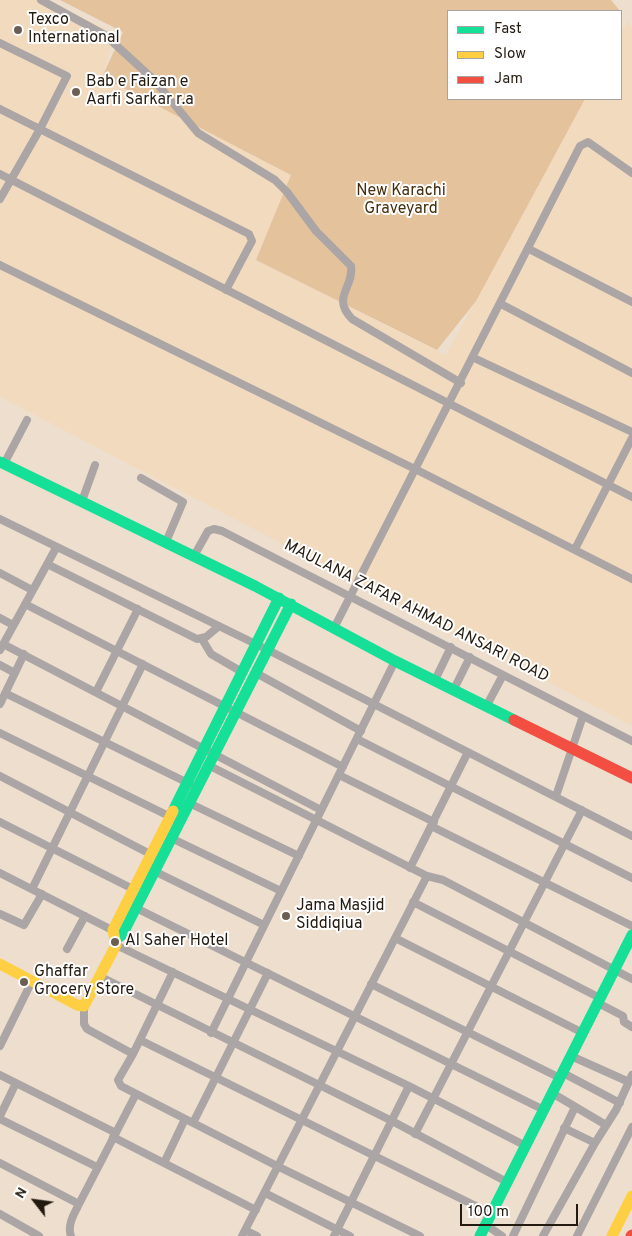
<!DOCTYPE html>
<style>
body{margin:0}
#map{position:relative;width:632px;height:1236px;overflow:hidden;background:#eddece;font-family:Overpass,sans-serif}
canvas{display:block}
.legend{position:absolute;left:447px;top:10px;width:175px;height:90px;box-sizing:border-box;background:#fff;border:1px solid #a7a49f;margin:0;padding:6px 9px;list-style:none;font-size:15px;color:#241b10}
.legend li{display:flex;align-items:center;gap:10px;height:25px}
.legend b{width:25px;border:1px solid #a7a49f}
.north{position:absolute;left:10px;top:1176px;width:50px;height:50px;-webkit-text-stroke:4px #fff;paint-order:stroke;rotate:300deg;font-size:14px;font-weight:700;line-height:20px;text-align:center;color:#241b10}
.north::after{content:'';display:block;margin:auto;width:18px;height:22px;background:#241b10;clip-path:polygon(50% 0,100% 100%,50% 72%,0 100%)}
.scale{position:absolute;left:460px;top:1204px;width:118px;height:22px;box-sizing:border-box;border:2px solid #241b10;border-top:0;padding-left:6px;font-size:15px;line-height:18px;white-space:nowrap;color:#241b10;-webkit-text-stroke:4px #fff;paint-order:stroke}
</style>
<div id="map">
<canvas width="632" height="1236"></canvas>
<ul class="legend">
<li><b style="height:6px;background:#16e098"></b>Fast</li>
<li><b style="height:6px;background:#ffcf43"></b>Slow</li>
<li><b style="height:6px;background:#f24e42"></b>Jam</li>
</ul>
<div class="north">N</div>
<div class="scale">100 m</div>
</div>
<script>
const ctx = document.querySelector('canvas').getContext('2d');
ctx.lineJoin = 'round';
function fillPath(path, color) {
  ctx.fillStyle = color;
  ctx.fill(path, 'evenodd');
}
function strokePath(path, color, width, dash) {
  ctx.strokeStyle = color;
  ctx.lineWidth = width;
  ctx.lineCap = dash ? 'butt' : 'round';
  ctx.setLineDash(dash || []);
  ctx.stroke(path);
}
function label(font, color, halo, rows, align = 'center') {
  ctx.font = font + ' Overpass,sans-serif';
  ctx.lineWidth = 4;
  ctx.setLineDash([]);
  ctx.textBaseline = 'middle';
  ctx.strokeStyle = halo;
  ctx.fillStyle = color;
  for (const [text, x, y, turn = 0] of rows) {
    ctx.save();
    ctx.translate(x, y);
    ctx.rotate((+turn || 0) * Math.PI / 180);
    ctx.textAlign = isNaN(turn) ? turn : align;
    if (halo) ctx.strokeText(text, 0, 0);
    ctx.fillText(text, 0, 0);
    ctx.restore();
  }
}
const built = new Path2D(`
 M0,0H47L115,34L102,77L294,176L256,260L446,355L585,99H621V33L627,21L632,27V726L0,397Z`);
const green = new Path2D(`
 M60,0H611L620,11H448V99H585L476,301L437,350L256,260L291,175L102,77L123,32Z`);
const street = new Path2D(`
 M41,0L105,35L154,80L198,133L275,180L287,192L316,231L351,266C354,288 331,297 352,319L461,383
 M0,43L67,76L40,129L0,199
 M0,109L249,234L252,241L226,290
 M0,174L632,497
 M529,249L632,302
 M0,265L421,472L632,579
 M501,304L632,373
 M474,358L632,432
 M4,464L27,420
 M141,478L183,502L166,542
 M82,501L95,465
 M0,519L268,650L632,836
 M575,549L632,438
 M194,556L208,531L214,529L222,531L632,741
 M47,564L197,639L206,637L219,626
 M0,573L32,590
 M25,604L343,767
 M0,618L13,625
 M334,628L580,146L588,142L632,173
 M202,639L211,654L242,672
 M3,644L321,810
 M0,650L56,548
 M0,665L15,673
 M256,673L361,731
 M435,680L451,647
 M454,689L470,657
 M96,692L138,609
 M5,693L190,784
 M0,704L24,654
 M487,705L503,675
 M0,733L179,821
 M357,739L632,878
 M208,765L427,876L443,880L632,979
 M339,775L434,822
 M0,776L154,856
 M556,796L583,716
 M189,803L299,856
 M0,822L137,891
 M431,826L632,926
 M171,838L281,891
 M410,868L468,752
 M154,871L264,925
 M0,873L116,932
 M32,889L143,664
 M413,902L600,998
 M136,908L544,1110
 M0,914L24,925L42,894
 M395,938L583,1033
 M116,945L409,1086L526,1146
 M67,949L85,916
 M101,977L392,1121L507,1182
 M371,984L560,1078
 M598,1003L623,1016L624,1022L632,1027
 M84,1006V1024L87,1029L133,1054L118,1080L121,1086L279,1167L420,1236
 M211,1033L395,661
 M140,1040L492,1214
 M0,1046L32,981
 M133,1054L173,972
 M571,1056L629,1082
 M563,1073L620,1103
 M0,1075L116,1133
 M552,1093L606,1125
 M0,1116L16,1083
 M0,1119L97,1167
 M193,1123L268,973
 M564,1128L595,1143
 M415,1134L582,810
 M113,1137L256,1210
 M0,1163L79,1204
 M164,1163L185,1119
 M265,1193L350,1236
 M0,1214L39,1236
 M486,1225L502,1236
 M245,1230L257,1236
 M71,1236C67,1225 74,1214 79,1204L136,1094
 M242,1236L427,876
 M334,1236L409,1086
 M513,1236L575,1107
 M543,1236L595,1143L616,1110L632,1075
 M577,1236L632,1127`);
const fast = new Path2D(`
 M0,462L255,586L395,661L514,720
 M173,811L279,598
 M116,939L122,935L291,604
 M480,1236L632,935`);
const slow = new Path2D(`
 M0,964L77,1005L84,1006L116,945L113,930L173,811
 M612,1236L632,1196`);
const jam = new Path2D(`
 M514,720L632,778
 M631,1236L632,1235`);
const markers = [
 [18,30,5,"#6a5f52"],
 [76,92,5,"#6a5f52"],
 [286,916,5,"#6a5f52"],
 [115,942,5,"#6a5f52"],
 [24,982,5,"#6a5f52"]
];
const poiNames = [
 ["Texco",28,21],
 ["International",28,39],
 ["Bab e Faizan e",86,83],
 ["Aarfi Sarkar r.a",86,101],
 ["Jama Masjid",296,907],
 ["Siddiqiua",296,925],
 ["Al Saher Hotel",125,942],
 ["Ghaffar",34,973],
 ["Grocery Store",34,991]
];
const parkNames = [
 ["New Karachi",401,192],
 ["Graveyard",401,210]
];
const streetNames = [
 ["MAULANA ZAFAR AHMAD ANSARI ROAD",416,612,27]
];
fillPath(built, '#f2dabf');
fillPath(green, '#e3c29c');
strokePath(street, '#aba6a5', 8);
strokePath(fast, '#16e098', 11);
strokePath(slow, '#ffcf43', 11);
strokePath(jam, '#f24e42', 11);
for (const [x, y, r, color] of markers) {
  const dot = new Path2D();
  dot.arc(x, y, r, 0, 2 * Math.PI);
  ctx.fillStyle = color;
  ctx.fill(dot);
  strokePath(dot, '#fff', 2);
}
label('16px', '#241b10', '#fff', poiNames, 'left');
label('16px', '#452e0e', '#fff', parkNames);
label('16px', '#241b10', '#fff', streetNames);
</script>
